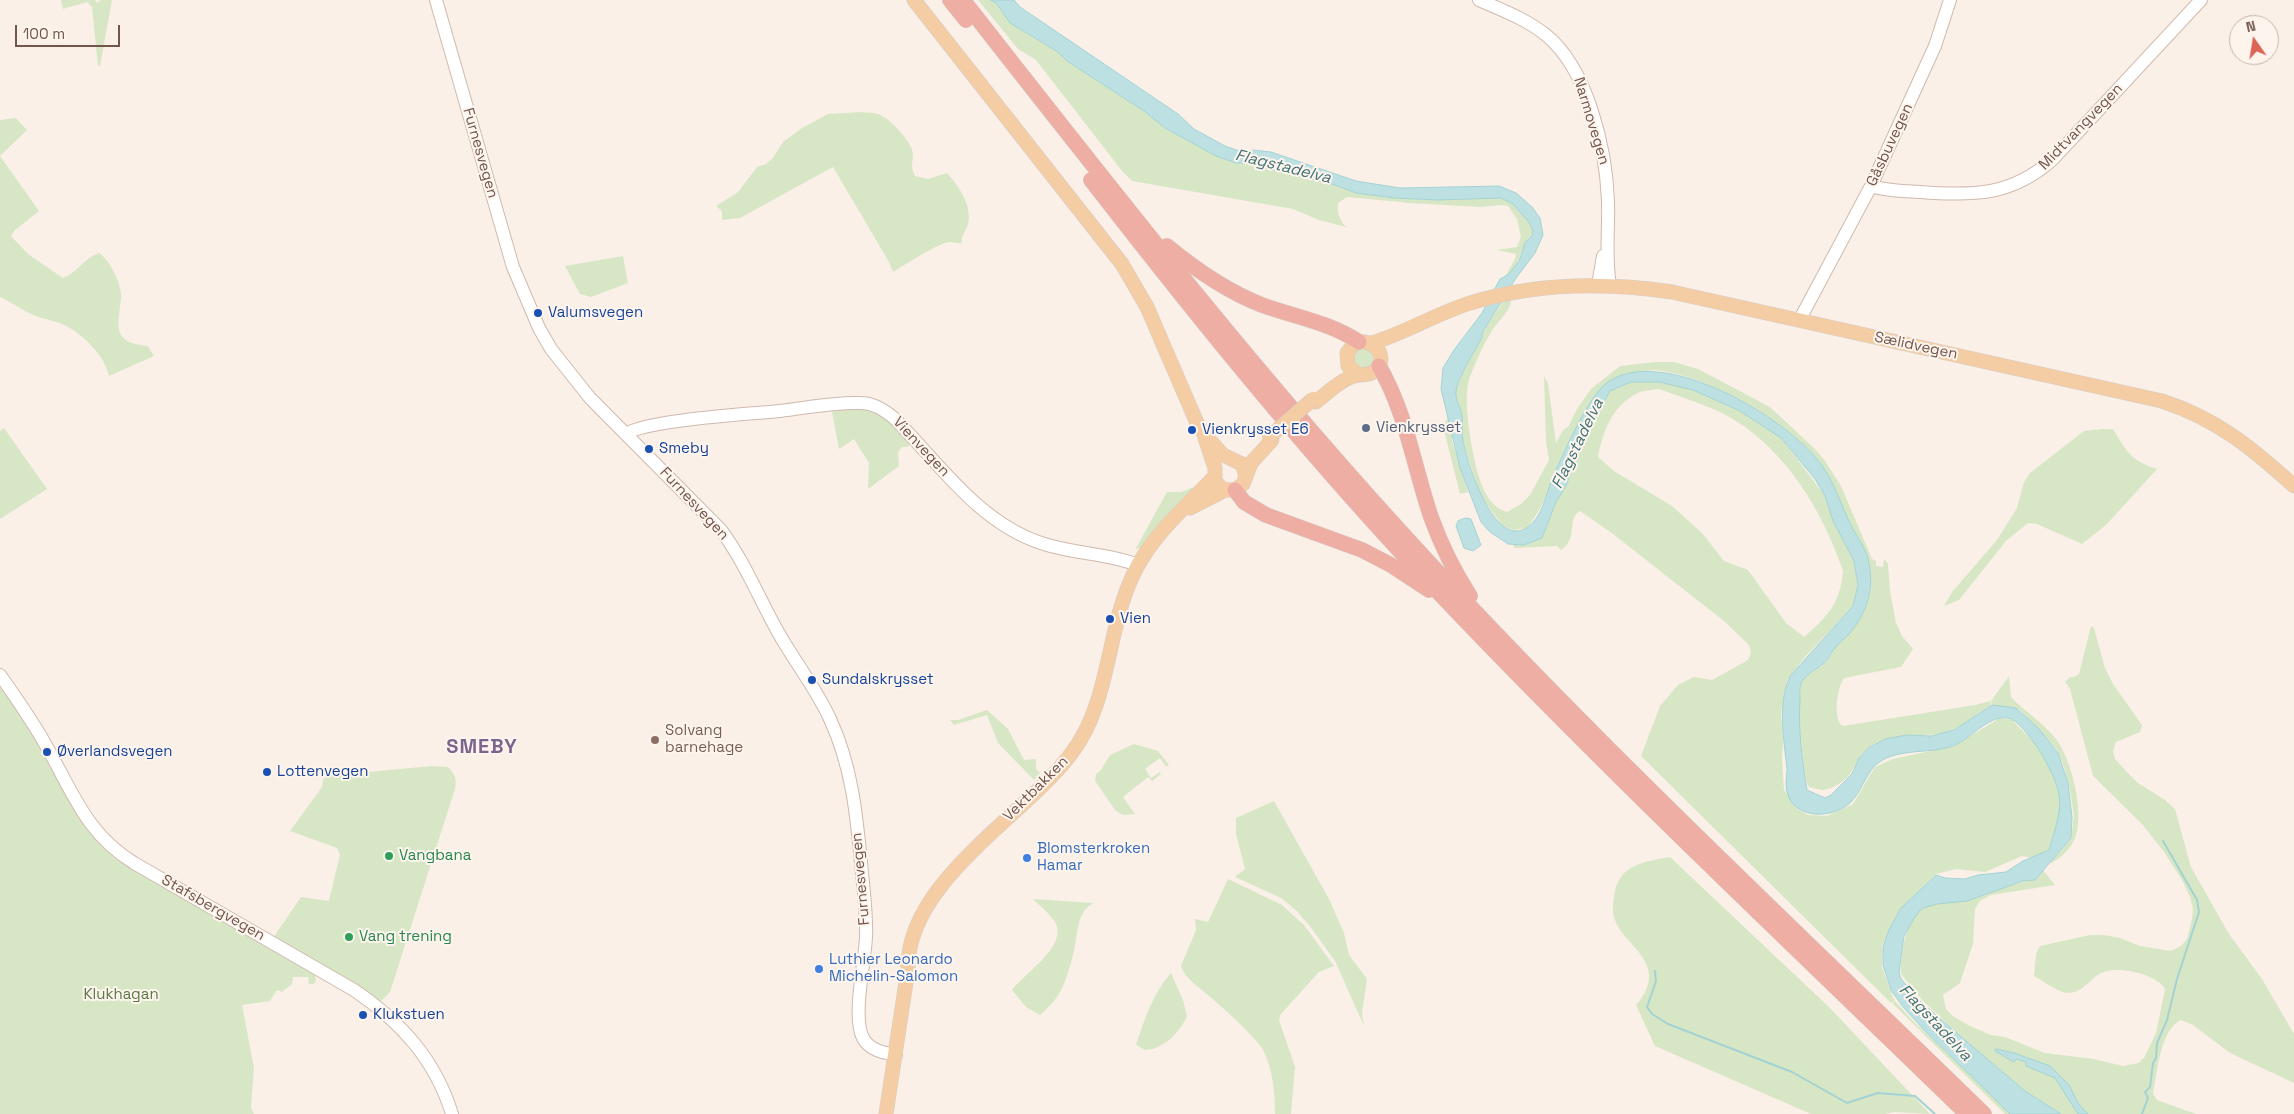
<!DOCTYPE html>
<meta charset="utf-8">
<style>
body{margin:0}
#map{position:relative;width:2294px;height:1114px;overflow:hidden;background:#faf0e7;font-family:"Space Grotesk",sans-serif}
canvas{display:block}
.north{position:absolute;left:2229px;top:15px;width:50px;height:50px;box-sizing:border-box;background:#fdf5ed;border:1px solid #c5b5ad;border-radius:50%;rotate:347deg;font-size:14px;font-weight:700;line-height:20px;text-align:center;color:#72564d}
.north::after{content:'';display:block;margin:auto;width:18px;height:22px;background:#da6456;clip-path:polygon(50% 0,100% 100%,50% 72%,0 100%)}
.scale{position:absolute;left:15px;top:25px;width:105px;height:22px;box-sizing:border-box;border:2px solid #72564d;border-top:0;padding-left:6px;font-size:15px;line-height:18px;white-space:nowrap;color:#72564d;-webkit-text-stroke:4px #fdf5ed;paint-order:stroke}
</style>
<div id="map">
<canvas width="2294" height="1114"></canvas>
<div class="north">N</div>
<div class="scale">100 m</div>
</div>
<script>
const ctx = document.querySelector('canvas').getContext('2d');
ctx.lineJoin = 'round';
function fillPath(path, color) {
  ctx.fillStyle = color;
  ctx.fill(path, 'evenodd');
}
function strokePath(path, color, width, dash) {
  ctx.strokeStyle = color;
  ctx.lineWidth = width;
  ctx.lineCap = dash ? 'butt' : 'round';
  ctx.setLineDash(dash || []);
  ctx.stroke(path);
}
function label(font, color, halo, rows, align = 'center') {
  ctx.font = font + ' "Space Grotesk",sans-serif';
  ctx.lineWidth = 4;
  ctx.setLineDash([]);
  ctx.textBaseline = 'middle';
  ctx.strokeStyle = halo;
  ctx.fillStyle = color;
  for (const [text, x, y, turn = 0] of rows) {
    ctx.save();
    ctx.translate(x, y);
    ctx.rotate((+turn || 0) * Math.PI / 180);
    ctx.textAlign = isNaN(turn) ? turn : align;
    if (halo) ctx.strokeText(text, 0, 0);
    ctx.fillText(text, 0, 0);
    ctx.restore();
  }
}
const green = new Path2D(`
 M61,0H95L97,3L101,0H112L100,66H98L92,7L87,2L63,9Z
 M978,0H991L997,4L1010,23L1058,52L1067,61L1144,111L1165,128L1216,156L1236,163H1245L1335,185L1356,193L1395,198L1437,200L1501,198L1513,204L1520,210L1533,227V234C1530,237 1527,240 1525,244C1519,254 1518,270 1506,275L1515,259L1516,254L1496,250L1517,247L1521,237L1517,219L1508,206L1502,205L1480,207L1409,203L1347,197L1338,203C1337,213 1339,219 1346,227L1319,220L1293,209L1132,181L1122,171L1036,60L1018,49Z
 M862,112C867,113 873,112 878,114C889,117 913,143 913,154C913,163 910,167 915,176L928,179L947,173C958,185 973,206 968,224C966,232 961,234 962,243C956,244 955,242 950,242C940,242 903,266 893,272L889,262L833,167L740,218L722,220V211L716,206L738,192L757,167L766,164L773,158L783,142L802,128L828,114Z
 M16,118L27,130L0,156L39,211L14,231L11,236L28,254L63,278C77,273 85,257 99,253C110,260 123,286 121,300C117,328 113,343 148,346L154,356L109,376C105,356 83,334 64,325C54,320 41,319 31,314C20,309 11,302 0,297V120Z
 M623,256L628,283L591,297L580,294L565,266Z
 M1511,299C1511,312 1498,320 1492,331C1483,345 1475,363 1469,380C1462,401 1473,464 1482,485C1486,497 1495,509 1507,512L1521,504L1530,495L1549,460L1546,442L1544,376L1548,383L1556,443L1563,430L1568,427L1577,409L1591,389L1620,366L1655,362H1674L1698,369L1770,407L1816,450L1825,461L1841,486L1872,559L1876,561V566L1883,567L1884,559L1888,564L1890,591L1896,623L1902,636L1913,649L1901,667L1844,678C1837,688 1834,713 1840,724L1843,726L1975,705L1990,701L1991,705C1980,711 1963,726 1952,730C1925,740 1895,730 1869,747C1860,753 1857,762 1852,771C1847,780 1833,789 1823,790C1819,790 1813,788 1808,786C1803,769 1794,695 1802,682C1807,673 1818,670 1825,663C1830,659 1831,652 1835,647C1854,624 1869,616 1871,583C1873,560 1858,540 1848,520C1839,501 1833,480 1820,463C1788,422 1708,375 1655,370C1648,370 1634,373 1625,374C1612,389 1587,411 1577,428C1559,460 1550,499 1527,528L1514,530L1503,526L1481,497L1462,439V414L1457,403L1455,389L1482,333L1504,300Z
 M1359,346L1373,351L1375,362L1367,369L1357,368L1351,356Z
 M1631,382H1659L1693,390L1740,411L1781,438L1825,496L1833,521L1854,561L1858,585L1853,606L1804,658L1787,680L1781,712L1783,742L1782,758L1784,790L1797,809L1808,815L1827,816L1853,804L1875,767L1893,759L1954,746L2000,718L2012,720L2035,743L2053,774L2060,796L2061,811L2049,850L2035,858L2022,856L1985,872L1956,869L1936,874L1901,908L1882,946V967L1894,1000L1913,1021L2013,1114H2005L1893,1004L1894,1001L1891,1003L1641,756L1660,706L1678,685L1694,677L1712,680L1748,660L1751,653L1749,645L1724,621L1613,534L1580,511C1566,519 1579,538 1561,550L1557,546L1514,548L1513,545H1524L1542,538L1556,502L1566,486L1582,441L1610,391ZM1659,389C1683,398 1711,406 1733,419C1788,453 1823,512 1843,571C1840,604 1828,616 1804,637L1786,623L1748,570L1724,561L1702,533L1672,506L1614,471L1598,457C1603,432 1612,406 1636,394C1642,390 1652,390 1659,389Z
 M831,407L878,410L912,440L908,447H902L898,452L899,466L868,489L869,463L854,439L839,449Z
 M1448,417L1453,433L1452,441L1468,492L1460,494L1443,426Z
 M4,428L47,489L0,519V431Z
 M2102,429H2113C2127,452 2131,461 2157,469L2106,525L2082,544L2037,524L2028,523L2006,541L1959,600L1944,606L1952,592L1997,540L2017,508L2024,482L2030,473L2084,431Z
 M1194,487L1196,489L1143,546L1135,550L1167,492H1181Z
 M2091,626L2094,628L2105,668L2113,684L2142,725L2140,732L2116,742L2113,751L2115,759L2125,770L2138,783L2165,800L2175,809L2191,867L2229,934L2262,979L2294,1034V1083L2230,1053L2193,1025L2181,1020C2160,1030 2157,1073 2153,1094L2157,1100L2196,1114H2061L2025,1091L1966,1041L1923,1001L1901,974C1900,955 1906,917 1924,907C1938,900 1955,904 1969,900C1992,894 2012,882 2035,880L2043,870L2055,885L1991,895L1980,901L1975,909L1973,944L1960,983L1943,995L1946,1009L1953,1016L1968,1025L1991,1035L2005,1037L2045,1053L2094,1059L2123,1066L2138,1063L2144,1058L2156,1033L2165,989C2157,974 2117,965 2101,973C2091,978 2082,993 2069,993C2058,993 2044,981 2034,976L2036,954L2040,946L2090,935H2104L2120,938L2140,946L2171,951L2181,946L2187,939L2192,919L2193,909L2190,897L2182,880L2164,852L2142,824L2093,776L2070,689L2065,682L2070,677H2074L2079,674Z
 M2009,676L2011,697C2025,712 2043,722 2056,739C2071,759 2084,809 2076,835C2072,848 2063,856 2052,863H2050L2071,839L2074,817L2070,789L2064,767L2057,750L2020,710L1992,705L1991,701Z
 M0,681L91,831L315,974L316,981L314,984H309L308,977H293L292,984L282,992L277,990L270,1001L242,1005L254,1068L251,1108L254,1114H0Z
 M987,710L1008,729L1024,760L1036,759V769L1040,773L1034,780L998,743L987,715L954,725L950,720H958Z
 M1134,744L1158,751L1169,765L1166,767L1160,758L1145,769L1151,778L1160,772L1161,774L1152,781L1148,777L1123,797L1135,814L1123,815L1115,810L1095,781L1096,774L1100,771L1110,755Z
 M432,766L448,767C455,774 457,779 455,789L390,992L380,1002L273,938L301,897L329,901L340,855L337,848L290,831L322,787L323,780L326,776Z
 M1274,801L1329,899L1344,933L1349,955L1367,979L1362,1013L1364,1026L1335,961L1312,929L1297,911L1281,898L1235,877L1245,869L1236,834V818Z
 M1670,857L1829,1007L1930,1114L1894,1112L1885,1114H1811L1655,1046L1636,1005C1643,997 1650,986 1649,974C1646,951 1622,940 1615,920C1612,913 1613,904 1614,897C1618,864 1643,862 1670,857Z
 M1228,879L1282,905L1304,925L1334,966L1319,972L1281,1014L1279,1020L1295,1067L1291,1114H1275C1275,1093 1273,1069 1263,1050C1257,1038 1221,1006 1209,996C1199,987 1185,979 1181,966L1196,930L1195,919L1208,922Z
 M1033,899L1093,903C1075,914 1078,937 1073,955C1070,967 1066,981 1060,992C1055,1001 1048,1008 1040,1015L1026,1007L1012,990C1024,974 1069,945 1055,922C1049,913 1040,906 1033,899Z
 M1171,973L1183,1000L1187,1016C1181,1031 1163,1050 1145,1050L1136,1045C1144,1020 1153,993 1171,973Z`);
const water = new Path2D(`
 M991,0H1014L1020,7L1178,114L1194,129L1225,146L1242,152L1252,150L1271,152L1356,181L1400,188L1499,186L1516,193L1532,207L1540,218L1543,235L1535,253L1516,278L1482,333V338C1476,348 1456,381 1456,392C1455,401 1461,407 1462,416C1463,424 1461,433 1463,441C1467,462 1494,551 1528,527C1541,518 1546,496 1551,482C1561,459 1588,395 1608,382C1663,344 1786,417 1821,464C1835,483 1841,506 1852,527C1857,537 1865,547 1868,559C1875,587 1868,612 1849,634C1845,639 1839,642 1835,648C1830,653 1829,660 1823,664C1816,670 1804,675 1801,684C1799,688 1800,695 1800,699C1798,730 1802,759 1807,790L1825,798L1831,795L1852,774L1859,758L1868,748L1885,739L1907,735L1931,736L1954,730L1992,705L2016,708L2039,729L2058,753L2068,783L2072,817L2071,838L2035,880L2023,881L1967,901L1937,904L1923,908L1916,915L1904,936L1899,972L1901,979L1920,1001L1966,1041L2025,1091L2061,1114H2010L1924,1030L1903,1007L1891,990L1883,965V947L1889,930L1901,908L1936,875L1945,878L1965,879L1978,875L2006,872L2023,861L2049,850C2063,803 2066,797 2041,753C2036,745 2021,723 2011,719C1991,712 1972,738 1955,745C1931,755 1900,747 1878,763C1867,771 1861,793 1850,803C1832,819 1794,820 1787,792C1785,785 1787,777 1787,769C1784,739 1777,705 1790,676L1853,606L1858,585L1854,561L1833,521L1825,496L1815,479L1781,438L1740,411L1693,390L1659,382H1631L1610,391L1582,441L1566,486L1556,502L1542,538L1524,545L1508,544L1490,532L1481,522L1460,468L1441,389L1443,368L1454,350L1482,313L1500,279L1509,274L1519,261L1525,243L1532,236L1533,231L1529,222L1513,204L1501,198L1437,200L1395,198L1356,193L1335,185L1245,163H1236L1216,156L1165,128L1144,111L1067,61L1058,52L1010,23L997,4Z
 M1466,518L1471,519L1481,545L1473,551L1464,548L1456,526L1458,521Z
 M1996,1049L2014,1053L2050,1066L2069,1085L2078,1103L2088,1114H2078L2055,1078L2026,1066V1062L2016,1059L2014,1062C2008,1060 2002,1054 1995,1051Z`);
const stream = new Path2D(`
 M1655,971L1656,981L1647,1007L1652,1014L1668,1024L1792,1072L1847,1103L1878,1093L1915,1096L1935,1114
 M2142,1114L2148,1098L2145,1092L2150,1087L2153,1063L2156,1058L2157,1043L2167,1020L2177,979L2199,912L2197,900L2163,841`);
const secondary = new Path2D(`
 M436,0L513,267L539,328L551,349L590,398L721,530C744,561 759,598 778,632C794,661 816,688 830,719C853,768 857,820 862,873C864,894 867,916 866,937C865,962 852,1017 863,1038C869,1050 884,1053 896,1055
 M1479,0C1502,10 1526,19 1546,35C1588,69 1606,149 1608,201C1609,229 1605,257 1610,285
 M1871,186C1887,191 1904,191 1920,192C1973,196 2012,196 2053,159L2201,0
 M1598,285L1603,256
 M1800,319L1871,186L1935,46L1950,0
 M626,434C646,420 750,414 780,411C806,408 834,402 860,403C874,403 884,410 894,418C939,463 978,522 1041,543C1073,554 1107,553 1138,565
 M0,675C17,699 34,723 48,749C74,795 87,834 134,863L354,990C401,1022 435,1059 452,1114`);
const primary = new Path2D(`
 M914,0L1122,264L1147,307L1197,423L1204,434L1223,455L1242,464L1246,476
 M1372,343C1405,333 1434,315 1467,304C1533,283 1605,282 1672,292L2162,401C2217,419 2252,448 2294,486
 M1316,402C1326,394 1338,382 1351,377C1360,373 1370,377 1377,369C1389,354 1371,337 1355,343L1347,353L1348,366L1359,375
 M1205,438L1215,468V481L1221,488L1228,490H1235L1243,484L1251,463L1272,440
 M1190,508L1225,490
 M886,1114L908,969C906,883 1023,817 1071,754C1111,702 1106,630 1134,573C1152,535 1186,507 1214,477`);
const highway = new Path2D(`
 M950,0L966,20
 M963,0C1111,189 1260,380 1423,556C1602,750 1795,930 1984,1114
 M1091,180C1202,323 1315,463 1440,594C1610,773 1790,942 1967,1114
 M1167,246C1196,270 1226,291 1262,305C1295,317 1329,322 1359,342
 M1379,366C1406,412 1414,467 1431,517C1441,545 1454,571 1470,596
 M1235,490L1244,502L1266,515L1362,550L1391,565L1429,590`);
const primaryBridge = new Path2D(`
 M1269,437L1313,399`);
const markers = [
 [538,313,5,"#1a4fb4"],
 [1366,428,5,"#5c6f8a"],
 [1192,430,5,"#1a4fb4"],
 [649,449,5,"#1a4fb4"],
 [1110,619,5,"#1a4fb4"],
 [812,680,5,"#1a4fb4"],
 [655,740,5,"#8d6e63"],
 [47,752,5,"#1a4fb4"],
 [267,772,5,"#1a4fb4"],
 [389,856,5,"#2e9e5b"],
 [1027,858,5,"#3f7fe0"],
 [349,937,5,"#2e9e5b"],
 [819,969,5,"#3f7fe0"],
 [363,1015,5,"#1a4fb4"]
];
const streetNames = [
 ["Narmovegen",1591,121,73],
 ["Midtvangvegen",2081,127,-46],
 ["Gåsbuvegen",1890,145,-65],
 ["Furnesvegen",480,153,74],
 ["Sælidvegen",1916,346,12],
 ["Vienvegen",921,447,47],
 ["Furnesvegen",694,504,47],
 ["Vektbakken",1036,789,-45],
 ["Furnesvegen",861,879,-95],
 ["Stafsbergvegen",213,908,30]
];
const transitNames = [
 ["Valumsvegen",548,313],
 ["Vienkrysset E6",1202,430],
 ["Smeby",659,449],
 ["Vien",1120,619],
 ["Sundalskrysset",822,680],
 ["Øverlandsvegen",57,752],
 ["Lottenvegen",277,772],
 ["Klukstuen",373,1015]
];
const serviceNames = [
 ["Vienkrysset",1376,428]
];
const educationNames = [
 ["Solvang",665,731],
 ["barnehage",665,748]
];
const shopNames = [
 ["Blomsterkroken",1037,849],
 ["Hamar",1037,866],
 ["Luthier Leonardo",829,960],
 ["Michelin-Salomon",829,977]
];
const leisureNames = [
 ["Vangbana",399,856],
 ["Vang trening",359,937]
];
const parkNames = [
 ["Klukhagan",121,995]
];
const waterNames = [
 ["Flagstadelva",1283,167,14],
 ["Flagstadelva",1578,444,-64],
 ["Flagstadelva",1935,1023,47]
];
const districtNames = [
 ["SMEBY",482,748]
];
fillPath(green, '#d7e7c6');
fillPath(water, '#bde1e2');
strokePath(water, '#a4d2d3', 1);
strokePath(stream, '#a4d2d3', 2);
strokePath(secondary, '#d0b9ae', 14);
strokePath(primary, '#d5ccca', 15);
strokePath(highway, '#d5ccca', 16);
strokePath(secondary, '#fff', 12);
strokePath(primary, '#f4cda4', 14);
strokePath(highway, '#efaea3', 15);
strokePath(primaryBridge, '#d5ccca', 15, []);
strokePath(primaryBridge, '#f4cda4', 14);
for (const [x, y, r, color] of markers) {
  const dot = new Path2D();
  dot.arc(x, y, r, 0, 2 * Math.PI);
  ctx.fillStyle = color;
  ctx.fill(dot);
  strokePath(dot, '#fdf5ed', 2);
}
label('15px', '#72564d', '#fdf5ed', streetNames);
label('15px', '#164399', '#fdf5ed', transitNames, 'left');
label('15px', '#4e5e75', '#fdf5ed', serviceNames, 'left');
label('15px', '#785e54', '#fdf5ed', educationNames, 'left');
label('15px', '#366cbe', '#fdf5ed', shopNames, 'left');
label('15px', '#27864d', '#fdf5ed', leisureNames, 'left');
label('15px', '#5a7746', '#fdf5ed', parkNames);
label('italic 16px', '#427376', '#fdf5ed', waterNames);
ctx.letterSpacing = '1px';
label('bold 20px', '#7b658e', '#fdf5ed', districtNames);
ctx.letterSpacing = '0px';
</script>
